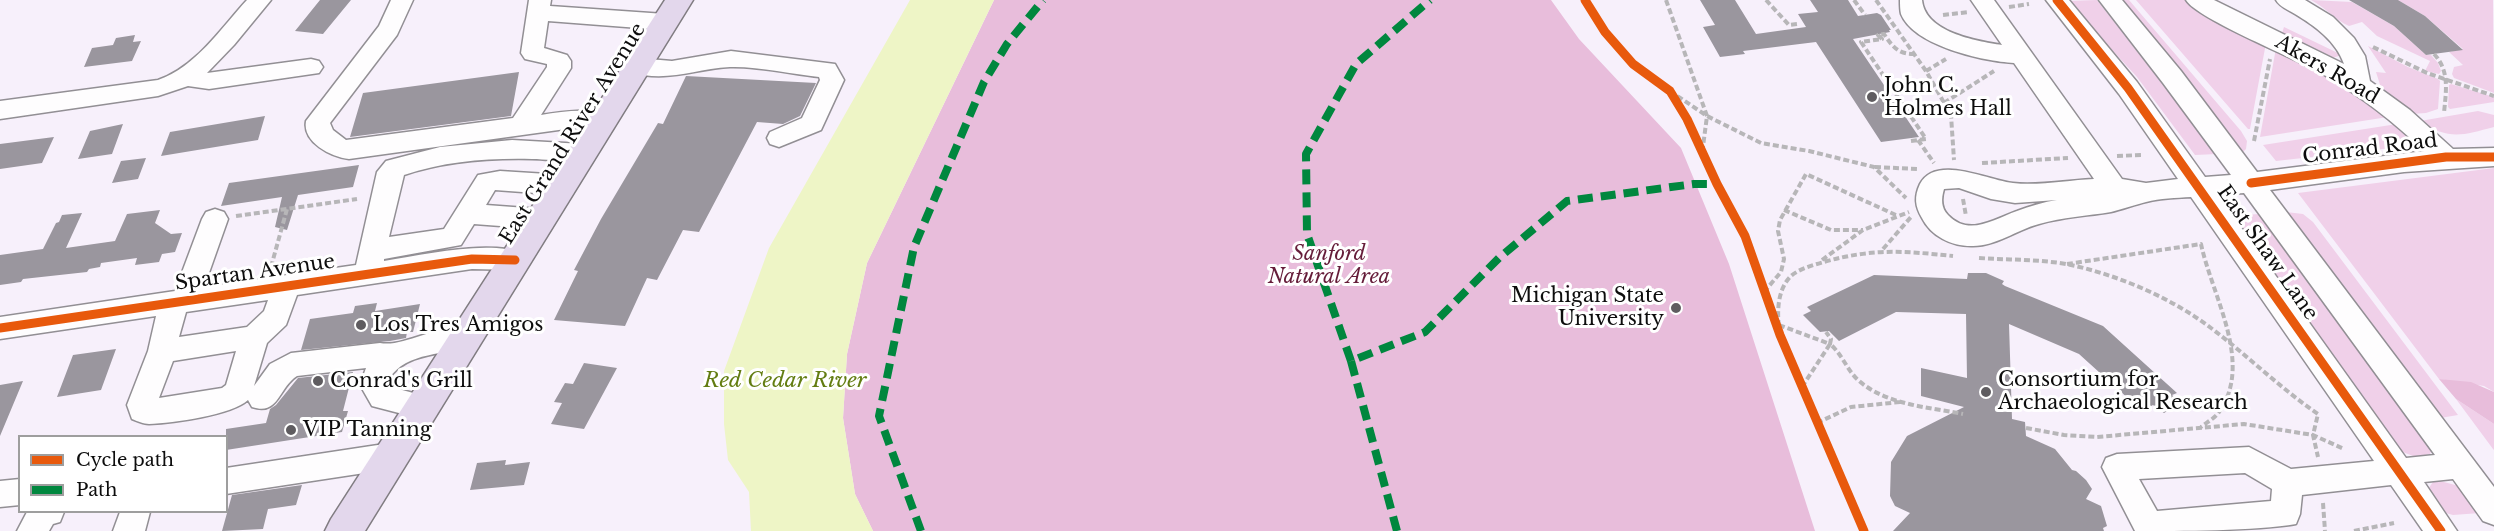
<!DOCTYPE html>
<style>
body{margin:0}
#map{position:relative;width:2494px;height:531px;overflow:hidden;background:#f7f0fb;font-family:"Libre Baskerville",serif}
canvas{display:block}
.legend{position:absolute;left:18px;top:435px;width:210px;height:78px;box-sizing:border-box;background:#fff;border:2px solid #9e9e9e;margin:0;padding:8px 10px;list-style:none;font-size:18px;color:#0d0d0d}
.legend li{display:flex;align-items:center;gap:12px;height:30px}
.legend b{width:30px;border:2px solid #9e9e9e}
</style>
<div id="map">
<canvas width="2494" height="531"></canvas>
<ul class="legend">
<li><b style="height:8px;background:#e8590c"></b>Cycle path</li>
<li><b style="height:8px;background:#00873e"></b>Path</li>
</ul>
</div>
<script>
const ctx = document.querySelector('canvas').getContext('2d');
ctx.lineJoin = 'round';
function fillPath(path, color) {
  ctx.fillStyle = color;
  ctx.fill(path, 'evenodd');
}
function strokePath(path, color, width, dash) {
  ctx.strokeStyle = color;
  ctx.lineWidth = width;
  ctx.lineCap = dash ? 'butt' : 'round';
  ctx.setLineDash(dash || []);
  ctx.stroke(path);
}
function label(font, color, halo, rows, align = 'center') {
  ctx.font = font + ' "Libre Baskerville",serif';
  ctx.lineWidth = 6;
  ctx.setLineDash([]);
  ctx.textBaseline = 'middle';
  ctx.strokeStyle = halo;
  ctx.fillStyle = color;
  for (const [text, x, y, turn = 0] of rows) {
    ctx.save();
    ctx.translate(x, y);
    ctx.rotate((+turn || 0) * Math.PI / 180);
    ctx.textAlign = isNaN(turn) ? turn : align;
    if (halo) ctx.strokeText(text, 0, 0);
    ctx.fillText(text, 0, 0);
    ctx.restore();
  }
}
const green = new Path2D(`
 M2097,0L2217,154L2195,155L2137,77L2067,1Z
 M2119,0H2129L2241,131L2247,141L2246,149L2242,153Z
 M2136,0H2187L2266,43L2250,129H2248Z
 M2311,0L2352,2L2394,26L2426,55H2431L2438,63L2441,71L2439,74L2425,71L2430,61L2377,36L2362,22L2349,26C2335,20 2325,7 2311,0Z
 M2398,0H2493L2494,93L2454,78L2452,74L2454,67L2463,65L2449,52L2463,49L2425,16Z
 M2284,27L2342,55L2329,59L2281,36Z
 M2368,46L2408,67L2438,79L2440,81L2438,109L2426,113L2411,114L2382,91L2376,72L2386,73Z
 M2276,48L2324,72L2388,117L2260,137Z
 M2451,84L2494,97V102L2450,109L2448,107L2449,85Z
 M2478,111L2494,115V127C2463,135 2449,141 2420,121Z
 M2397,124L2406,136L2399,146L2392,148L2276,161L2263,145Z
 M2494,168V392L2484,386L2439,379L2298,193Z
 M2286,212L2303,214L2313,222L2458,415L2440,418Z
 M2262,214L2432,449L2430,454L2416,457L2397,450L2249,242L2237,215Z
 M2456,399L2494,424V450L2493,449Z
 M2440,481L2459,486L2480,513L2453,515L2442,512L2428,489L2433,482Z`);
const forest = new Path2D(`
 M994,0H1551L1579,39L1681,148L1729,264L1815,531H873L855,494L843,418L847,354L867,263Z
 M2439,379L2471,382L2494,392V424L2456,399Z`);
const water = new Path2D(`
 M910,0H994L867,263L847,354L843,418L855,494L873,531H751L749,492L728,460L724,424V371L769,248Z`);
const building = new Path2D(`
 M320,0H351L323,34L295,31Z
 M1700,0H1735L1756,34L1806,27L1798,14L1818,12L1810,0H1848L1858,16L1877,13L1881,15L1891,30H1889L1890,32L1853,39L1919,137L1881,142L1816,42L1743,51L1745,54L1720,57L1703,27L1715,25Z
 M2349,0H2398L2425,16L2463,50L2426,55L2394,26Z
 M135,35L133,42L141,41L132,61L84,67L92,48L113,45L116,38Z
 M519,72L511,116L350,137L363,93Z
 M686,76L816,83L800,116L783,124L757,122L699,232L683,230L657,280L647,278L625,326L554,320L578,271L574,270L601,219L658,123L663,124Z
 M265,116L258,140L161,156L170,132Z
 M123,124L112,154L78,159L90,131Z
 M54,137L42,163L0,169V144Z
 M146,158L138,179L112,183L121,161Z
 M359,165L353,187L298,195L287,230L275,227L282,197L221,206L229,183Z
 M160,210L155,223L171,234L182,233L175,252L162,254L159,262L135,265L137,258L101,263L100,267L89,269L87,272L23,279L21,282L0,285V255L43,249L56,223L59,222L62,215L82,213L66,248L115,241L127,214Z
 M1968,273H1986L2004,281L2002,284L2005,286L2103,326L2177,393L2172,395L2181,403L2164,413L2153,405L2142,411L2079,354L2009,324L2012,419L2025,422L2026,436L2055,449L2072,470L2076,471L2086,480L2092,489L2086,499L2101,506L2107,526L2103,528L2104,531H1893L1910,513L1895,506L1890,496L1891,462L1907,436L1964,407L1921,396V368L1967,378L1966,314L1896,312L1839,341L1829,331L1820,332L1803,315L1811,311L1807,307L1874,275L1967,279Z
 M377,303L375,311L420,304L413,332H407L406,338L390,341L301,350L310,319L353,313L355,306Z
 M116,349L101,390L57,397L73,355Z
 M584,363L617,368L584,429L551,424L562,403L554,402L565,383L573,384Z
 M353,372L343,411H348L342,432L226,450V429L266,423L270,409L276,405L298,378Z
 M23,381L0,436V385Z
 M506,460L505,465L530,462L524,485L470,490L477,463Z
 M302,485L296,505L268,509L263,529L222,531L232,495Z`);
const path = new Path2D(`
 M1666,0L1707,116L1702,154
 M1766,0L1789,25L1797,24
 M1854,0L1865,15
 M1876,0L1926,71L1951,115L1954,160
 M2009,7L2029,4
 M1943,15L1969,12
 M2373,47L2427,73L2494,96
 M2434,54C2450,71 2446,91 2444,113
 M1926,71L1946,59
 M1670,91L1707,116L1761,143L1809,151L1874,167L1906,198
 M1944,103L1994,71
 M1918,140L1934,163
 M1911,141L1926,139L1861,42L1882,39L1878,35L1884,34C1892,46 1898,54 1913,54
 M2254,141L2270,59
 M2117,156L2141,155
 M1982,163L2068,158
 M1875,167L1917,169
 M1963,199L1966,216
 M1784,210L1831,230H1863
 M236,216L357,199
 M1883,249L1911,217
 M1979,258C2008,260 2037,259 2066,264C2116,274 2170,297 2211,328C2248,356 2280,388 2318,414L2313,435L2318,457
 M1822,260L1863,230L1909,212
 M2067,264L2201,244C2212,296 2254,363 2219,412C2214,419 2207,422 2201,427
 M271,267L287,209
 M1764,292L1781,272L1784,259L1778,231L1780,220L1806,174L1898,216
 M1779,325L1830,344L1831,339L1826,332
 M1780,335C1777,316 1776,292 1790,277C1798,269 1813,265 1824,262C1873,248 1904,251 1953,256
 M1802,387L1830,344C1842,354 1847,370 1858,380C1886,405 1928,407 1963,414
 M1817,423L1851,407L1900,402
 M2026,428L2064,435L2097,437L2244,424L2313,435L2344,449
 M2323,503L2325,531
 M2354,531L2394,523`);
const minor = new Path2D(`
 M247,0H271L234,45L207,73L311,59L319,61L323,67L319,73L209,89L188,86L158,96L0,119V101L158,80C196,67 221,28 247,0Z
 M391,0H413L397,35L330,123L333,130L346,140L513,118L547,67V64L525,59L521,53L529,0H551L550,6L665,14L673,17L677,22L673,27L665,30L548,21L544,48L567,55L571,61V68L541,115C565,111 588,108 612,115L615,121L612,127L603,130L573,128L349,159C331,157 302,142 306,121L379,26Z
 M1900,0H1922C1925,32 1975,41 2002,45L1971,0H1994L2122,179L2146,183L2178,179L2119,94L2046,0H2069L2137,82L2205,177L2231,175L2163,83L2099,0H2122L2181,71L2257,172L2424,151C2395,123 2362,97 2326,76C2300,60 2197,19 2186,0H2214L2344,64C2336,41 2315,26 2295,14C2287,9 2280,7 2276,0H2305L2333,17L2354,38L2365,56L2370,81L2410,110L2453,149L2494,148V166L2404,172L2270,190L2494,487V525L2483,521L2453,479L2424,482L2457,531H2423L2391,485L2302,495L2300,514L2296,524C2257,531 2179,531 2135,531L2102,467L2106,458L2117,454L2249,447L2291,469L2374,461L2191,197C2176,198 2160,198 2146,202C2134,205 2123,209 2111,212C2087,216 2063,217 2039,224C2016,230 1995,247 1971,246C1951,246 1931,236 1922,218C1915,206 1914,197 1920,184C1936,154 1987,180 2013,183C2039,186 2068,180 2094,179L2014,63C1983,61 1914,46 1901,14C1900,10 1900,4 1900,0ZM1959,188L1991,199L2015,203L2057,200C2044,202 2030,206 2017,211C1994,219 1969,237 1948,215C1941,208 1941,199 1944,189ZM2244,193L2435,455L2406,458L2218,195ZM2245,473L2272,489L2271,501L2157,511L2139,479Z
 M731,51L835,64L844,80L821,130L779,147L770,144L767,138L770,132L802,118L820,80L819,77C792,74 756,66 730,67C693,69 668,83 629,72L625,66L629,60L637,58L672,61Z
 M512,140L583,144L592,147L596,153L592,159C574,165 551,159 532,159C489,158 446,161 404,175L389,237L444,229L478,175L500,171L563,175L572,178L576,185L572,192L563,195L495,190L486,205L540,209L549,212L553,219L549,226L540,229L474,224L461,245L384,259V261C425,255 484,240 525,253L528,260L525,267L515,270L472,269L297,295L286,325L267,343L254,386L270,364L291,353L380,343C406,348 444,319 475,330L479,338L475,346C447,355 406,351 389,379L391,387L432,398L437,407L432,416L422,419L372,406L360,385L366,368L297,376C278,388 279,416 252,407L248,400C232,415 173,423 149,424C144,424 137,421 132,419L127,405L148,351L156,316L0,339V317L175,291L202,219L206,212L215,209L224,212L228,219L204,287L356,265L377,172L386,161L440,147ZM268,300L264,311L247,327L179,337L186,312ZM236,351L226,385L222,388L159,398L173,361Z
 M391,443L402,447L406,456L402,465L391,469L226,494V468Z
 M20,479V505L0,507V481Z
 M27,512H64L60,522L53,524L49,531H17Z
 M120,512H150L145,531H113Z`);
const major = new Path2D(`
 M665,0H693L365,531H325L331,519Z`);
const quiet = new Path2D(`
 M1351,361L1307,234L1306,154L1356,64L1430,0
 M921,531L879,416L914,247L984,82L1007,44L1043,0
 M1397,531L1351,361L1425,332L1499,258L1567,201L1694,184H1717`);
const cycleway = new Path2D(`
 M1585,0L1605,32L1633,64L1670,91L1687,119L1717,184L1745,236L1780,335L1864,531
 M2057,0L2128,88L2441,531
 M2251,183L2446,157H2494
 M0,328L472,259L515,260`);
const markers = [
 [1872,97,6,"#5f5c60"],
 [1676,308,6,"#5f5c60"],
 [361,325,6,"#5f5c60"],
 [318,381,6,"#5f5c60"],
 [1986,392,6,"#5f5c60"],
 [291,430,6,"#5f5c60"]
];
const streetNames = [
 ["Akers Road",2327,70,30],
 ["East Grand River Avenue",573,134,-58],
 ["Conrad Road",2370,149,-7],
 ["East Shaw Lane",2267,253,55],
 ["Spartan Avenue",255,273,-8]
];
const poiNames = [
 ["John C.",1884,86],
 ["Holmes Hall",1884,109],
 ["Michigan State",1664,296,"right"],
 ["University",1664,319,"right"],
 ["Los Tres Amigos",373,325],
 ["Consortium for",1998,380],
 ["Archaeological Research",1998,403],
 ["Conrad's Grill",330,381],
 ["VIP Tanning",303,430]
];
const parkNames = [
 ["Sanford",1329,254],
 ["Natural Area",1329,277]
];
const waterNames = [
 ["Red Cedar River",785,381]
];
fillPath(green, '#f0d0e9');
fillPath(forest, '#e8bddb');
fillPath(water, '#eef5c6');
fillPath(building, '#9a969e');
strokePath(minor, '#928f94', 3);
strokePath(major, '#807c81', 3);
strokePath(path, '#b7b6b8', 4, [6, 3]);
fillPath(minor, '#fefdfe');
fillPath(major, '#e3d7ec');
strokePath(quiet, '#00873e', 8, [15, 8]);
strokePath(cycleway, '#e8590c', 9);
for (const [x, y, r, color] of markers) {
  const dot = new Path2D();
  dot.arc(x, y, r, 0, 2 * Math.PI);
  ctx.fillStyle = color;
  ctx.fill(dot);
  strokePath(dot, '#fff', 2);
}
label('20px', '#0d0d0d', '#fff', streetNames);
label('20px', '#0d0d0d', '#fff', poiNames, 'left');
label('italic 20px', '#651c39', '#fff', parkNames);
label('italic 21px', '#637d12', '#fff', waterNames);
</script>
